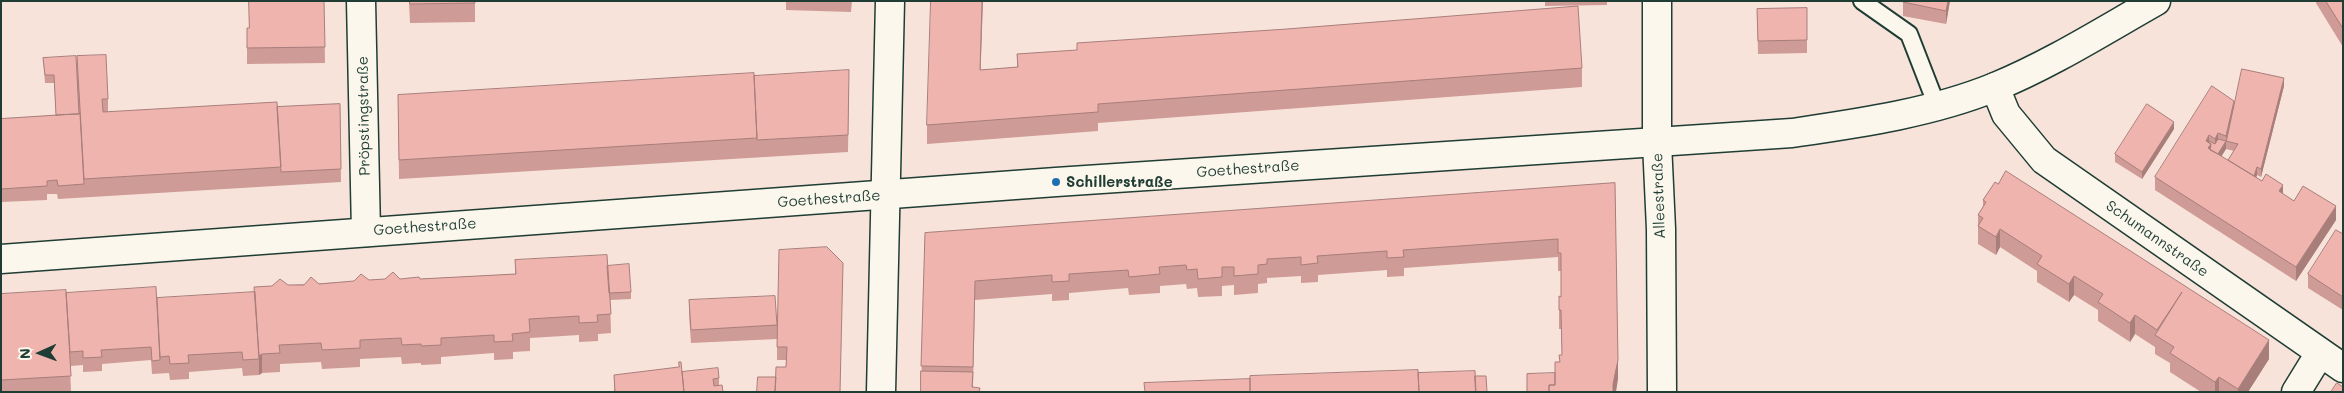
<!DOCTYPE html>
<meta charset="utf-8">
<style>
body{margin:0}
#map{position:relative;width:2344px;height:393px;overflow:hidden;background:#f8e3da;font-family:Mali,sans-serif}
canvas{display:block}
.frame{position:absolute;inset:0;border:2px solid #1f3d34;pointer-events:none}
.north{position:absolute;left:15px;top:328px;width:50px;height:50px;-webkit-text-stroke:4px #fbf7ec;paint-order:stroke;rotate:268deg;font-size:14px;font-weight:700;line-height:20px;text-align:center;color:#1f3d34}
.north::after{content:'';display:block;margin:auto;width:18px;height:22px;background:#1f3d34;clip-path:polygon(50% 0,100% 100%,50% 72%,0 100%)}
</style>
<div id="map">
<canvas width="2344" height="393"></canvas>
<div class="frame"></div>
<div class="north">N</div>
</div>
<script>
const ctx = document.querySelector('canvas').getContext('2d');
ctx.lineJoin = 'round';
function strokePath(path, color, width, dash) {
  ctx.strokeStyle = color;
  ctx.lineWidth = width;
  ctx.lineCap = dash ? 'butt' : 'round';
  ctx.setLineDash(dash || []);
  ctx.stroke(path);
}
function fillPath(path, color) {
  ctx.fillStyle = color;
  ctx.fill(path, 'evenodd');
}
function label(font, color, halo, rows, align = 'center') {
  ctx.font = font + ' Mali,sans-serif';
  ctx.lineWidth = 4.5;
  ctx.setLineDash([]);
  ctx.textBaseline = 'middle';
  ctx.strokeStyle = halo;
  ctx.fillStyle = color;
  for (const [text, x, y, turn = 0] of rows) {
    ctx.save();
    ctx.translate(x, y);
    ctx.rotate((+turn || 0) * Math.PI / 180);
    ctx.textAlign = isNaN(turn) ? turn : align;
    if (halo) ctx.strokeText(text, 0, 0);
    ctx.fillText(text, 0, 0);
    ctx.restore();
  }
}
const service = new Path2D(`
 M1862,1L1909,34L1937,106`);
const minor = new Path2D(`
 M361,1L366,232
 M1995,87L2006,114L2044,160L2343,368
 M881,392L890,1
 M2296,392L2320,353`);
const secondary = new Path2D(`
 M1657,1V143L1661,229L1662,392`);
const primary = new Path2D(`
 M1,259L1056,182L1792,133C1860,123 1931,113 1995,87C2051,64 2103,31 2156,1`);
const wall = new Path2D(`
 M324,1L325,63L247,64V28H249Z
 M409,1H475V22L410,23Z
 M786,1H852L851,12L786,10Z
 M1545,1H1607V5L1545,6Z
 M1903,1H1950L1946,24L1903,16Z
 M2316,1H2343V47L2316,3Z
 M1807,8V53L1758,54L1757,9Z
 M1017,54L1582,68V87L1098,123V131L927,144V125L981,70L1017,67Z
 M77,56L108,99V112L277,107L340,104L341,182L58,199L57,194H47V200L1,202V119L56,115L54,83H45L43,58L77,74Z
 M754,76L849,86L848,152L399,179L398,95Z
 M2284,86L2261,177L2257,175L2256,177L2294,201L2336,220L2296,281L2155,190V177L2234,106ZM2226,149L2234,151L2228,160L2221,156Z
 M2174,129L2142,179L2115,162V154Z
 M1615,183L1618,379L1555,373L1562,355L1561,329H1559V296L1561,297V271H1558V257L1404,268V276L1387,277V270L1318,275V282L1301,283V276L1267,278V283L1258,284V293L1234,295V285L1222,286V296L1198,297L1197,288L1187,289L1186,284L1160,286V293L1129,295L1128,288L1069,293V300L1052,301V294L975,300L973,387L921,392L925,233Z
 M1983,200L2269,359L2248,392H2201L2170,372V363L2155,354V347L2135,334L2130,342L2098,321V310L2074,295L2069,302L2037,282V271L2000,247L1996,255L1978,244V215L1983,207Z
 M2343,234V310L2308,288V274Z
 M515,260L607,266L631,292V299L610,300L611,333L598,334V341L579,342V335L530,338V351L513,352V359L494,360V353L441,357V364L421,365V363L402,364L401,357L360,359V367L322,369L321,362L280,364V372L262,373L259,375L243,376L242,368L189,372V379L170,380L169,373L152,374L151,360L102,364V371L83,372V365L70,366L71,392H1V294L66,293L157,305L254,292L288,285L400,279H420L515,274Z
 M689,300L777,325L840,392L776,377L786,367V360H777V339L691,343L689,314Z
 M682,372L719,378V386L723,392H614V375Z`);
const shadedWall = new Path2D(`
 M982,1H983L980,88V70Z
 M1948,1H1950L1946,24V11Z
 M2284,78V86L2261,177V169Z
 M2234,101V114L2226,141V149L2215,167V159L2226,141V136Z
 M2174,122V129L2142,179V172Z
 M2218,133V147L2215,152V139Z
 M2209,135V146L2211,144V156L2206,141Z
 M2257,167V175L2253,188V180Z
 M2283,185V199L2279,191Z
 M2336,206V220L2296,281V267Z
 M2000,229V247L1996,255V237Z
 M2074,276V295L2069,302V284Z
 M2135,315V334L2130,342V323Z
 M2269,340V359L2248,392H2238V389Z
 M262,354V373L259,375V356Z
 M1618,360V379L1616,392H1613V384Z
 M2219,377V392H2215V382Z`);
const building = new Path2D(`
 M249,1H324L325,47L247,48V28H249Z
 M410,1H475V3L410,4Z
 M931,1H982L980,70L1018,67L1017,54L1077,50V43L1287,29L1578,6L1582,68L1098,104V112L927,125Z
 M1903,1H1948L1946,11L1903,2Z
 M2326,1H2343V28Z
 M1807,8V40L1758,41L1757,9Z
 M106,55L108,99H102L103,112L277,102L281,167L84,179L77,56Z
 M76,56L79,114L56,115L54,75H45L43,58Z
 M2242,69L2284,78L2261,169L2257,167L2254,176L2228,160L2238,144L2226,141L2218,154L2210,150L2211,144L2208,142L2209,141L2215,144L2218,139L2226,141Z
 M849,70L848,135L757,140L754,76Z
 M754,73L757,138L399,160L398,95Z
 M2212,86L2234,101L2226,136L2218,133L2215,139L2209,135L2206,141L2211,144L2208,148L2262,181L2266,174L2283,185L2279,191L2294,201L2303,186L2336,206L2296,267L2155,177Z
 M340,104L341,169L281,172L277,107Z
 M2147,104L2174,122L2142,172L2115,154Z
 M80,114L84,184L58,186L57,180L47,181V186L1,189V119Z
 M2006,171L2269,340L2238,389L2219,377L2215,382L2170,353L2174,347L2155,335L2182,292L2157,330L2135,315L2130,323L2098,302L2103,294L2098,291L2074,276L2069,284L2037,264L2042,256L2000,229L1996,237L1978,226L1983,218L1978,215L1986,202L1983,200L1995,182L1998,184Z
 M1615,183L1618,360L1613,384V392H1549V385H1555V362H1560L1559,355H1562L1561,310H1559V296L1561,297V253H1558V239L1403,250L1404,257L1387,258V251L1317,256L1318,263L1301,265V257L1267,259V264L1258,265V274L1234,276V267H1222V277L1198,279L1197,269L1187,270L1186,265L1159,267L1160,274L1129,277L1128,270L1069,274V281L1052,282V275L975,281L973,367L921,366L925,233Z
 M2336,230L2343,234V297L2308,274Z
 M827,247L843,263L840,392H775L776,367H786L787,347H777L779,250Z
 M607,255L611,314L597,315L598,322L579,323V316L529,319L530,332L512,334L513,341L494,342V335L441,338V345L421,346V344L402,345L401,338L360,340V348L322,350L321,343L279,345L280,353L262,354L259,356L254,287L272,286L280,279L288,285H304L311,277L319,284L354,281L361,274L369,280L385,279L393,272L400,279L419,277L420,279L516,274L515,260Z
 M629,264L631,292L609,293L607,266Z
 M156,287L160,360L152,361L151,347L101,350L102,357L83,358V351L70,352L66,293Z
 M66,290L71,376L1,380V294Z
 M255,292L259,359L243,360L242,352L188,355L189,363L170,364L169,356L160,357L157,298Z
 M775,296L777,325L691,330L689,300Z
 M679,362H681L684,392H615L614,375L679,367Z
 M718,368L719,378L713,379L714,386L722,385L723,392H684L682,372Z
 M1418,370L1419,392H1250V376Z
 M921,371L973,372L972,387L980,388L979,392H921Z
 M1475,371L1476,392H1419L1418,373Z
 M1555,373V385H1549V392H1527V374Z
 M1475,376H1486L1487,392H1476Z
 M758,377H776L775,392H757Z
 M1250,379V392H1145L1144,383Z
 M2337,383L2343,387V392H2331Z`);
const markers = [
 [1056,182,5,"#1f6fb2"]
];
const streetNames = [
 ["Pröpstingstraße",364,116,-91],
 ["Goethestraße",1248,169,-4],
 ["Alleestraße",1659,196,-92],
 ["Goethestraße",829,199,-4],
 ["Goethestraße",425,227,-4],
 ["Schumannstraße",2157,239,35]
];
const poiNames = [
 ["Schillerstraße",1066,182]
];
strokePath(service, '#1f3d34', 20);
strokePath(minor, '#1f3d34', 31);
strokePath(secondary, '#1f3d34', 31);
strokePath(primary, '#1f3d34', 31);
strokePath(service, '#fbf7ec', 16);
strokePath(minor, '#fbf7ec', 28);
strokePath(secondary, '#fbf7ec', 28);
strokePath(primary, '#fbf7ec', 28);
fillPath(wall, '#ce9b96');
fillPath(shadedWall, '#a87e7a');
fillPath(building, '#f0b4af');
strokePath(building, '#a87e7a', 1);
for (const [x, y, r, color] of markers) {
  const dot = new Path2D();
  dot.arc(x, y, r, 0, 2 * Math.PI);
  ctx.fillStyle = color;
  ctx.fill(dot);
  strokePath(dot, '#fbf7ec', 2);
}
label('15px', '#1f3d34', '#fbf7ec', streetNames);
label('bold 15px', '#1f3d34', '#fbf7ec', poiNames, 'left');
</script>
